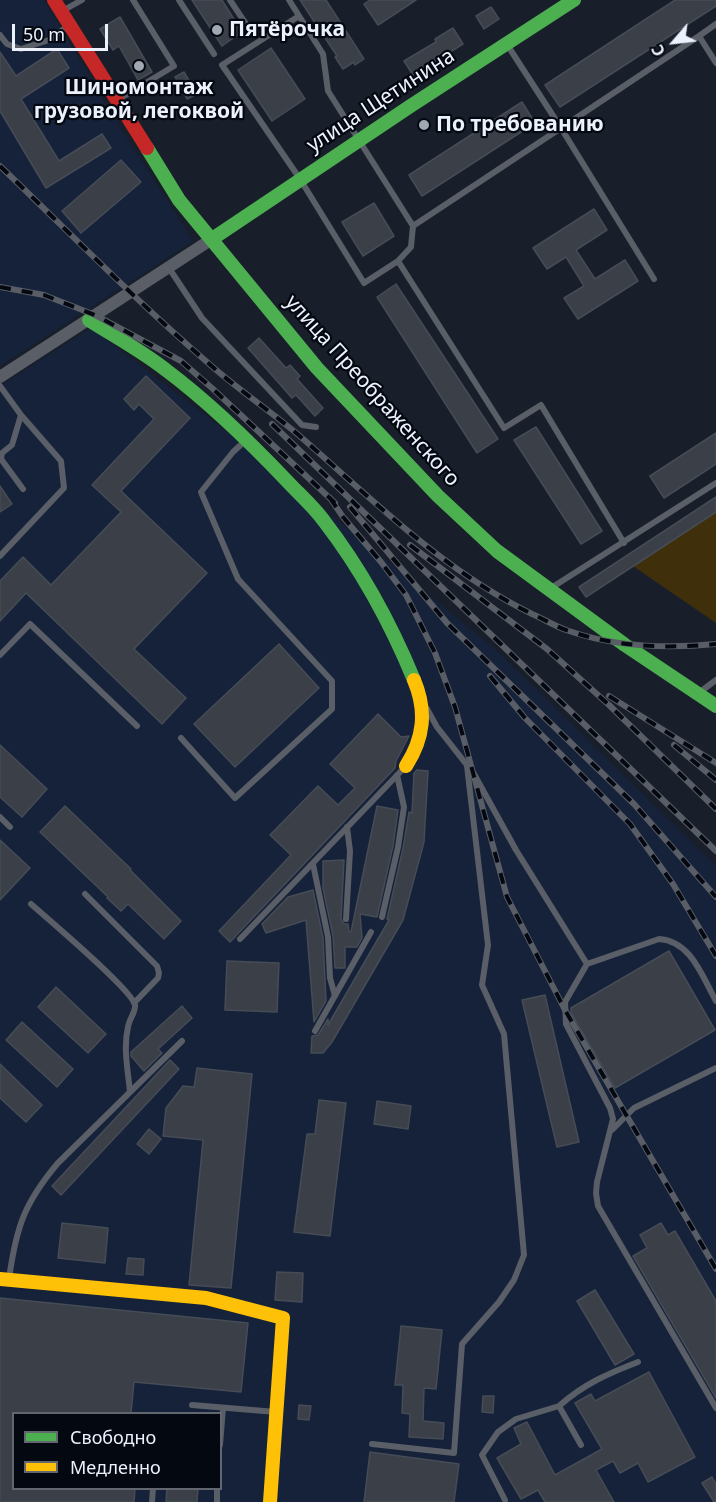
<!DOCTYPE html>
<meta charset="utf-8">
<style>
body{margin:0}
#map{position:relative;width:716px;height:1502px;overflow:hidden;background:#191f2a;font-family:"Noto Sans",sans-serif}
canvas{display:block}
.legend{position:absolute;left:12px;top:1412px;width:210px;height:78px;box-sizing:border-box;background:#040810;border:2px solid #61666f;margin:0;padding:8px 10px;list-style:none;font-size:18px;color:#ecf2fd}
.legend li{display:flex;align-items:center;gap:12px;height:30px}
.legend b{width:30px;border:2px solid #61666f}
.north{position:absolute;left:644px;top:12px;width:60px;height:60px;-webkit-text-stroke:4px #040810;paint-order:stroke;rotate:242deg;font-size:16px;font-weight:700;line-height:24px;text-align:center;color:#ecf2fd}
.north::after{content:'';display:block;margin:auto;width:21px;height:27px;background:#ecf2fd;clip-path:polygon(50% 0,100% 100%,50% 72%,0 100%)}
.scale{position:absolute;left:12px;top:24px;width:96px;height:27px;box-sizing:border-box;border:3px solid #ecf2fd;border-top:0;padding-left:8px;font-size:18px;line-height:21px;white-space:nowrap;color:#ecf2fd;-webkit-text-stroke:4px #040810;paint-order:stroke}
</style>
<div id="map">
<canvas width="716" height="1502"></canvas>
<ul class="legend">
<li><b style="height:8px;background:#4caf50"></b>Свободно</li>
<li><b style="height:8px;background:#ffc107"></b>Медленно</li>
</ul>
<div class="north">С</div>
<div class="scale">50 m</div>
</div>
<script>
const ctx = document.querySelector('canvas').getContext('2d');
ctx.lineJoin = 'round';
function fillPath(path, color) {
  ctx.fillStyle = color;
  ctx.fill(path, 'evenodd');
}
function strokePath(path, color, width, dash) {
  ctx.strokeStyle = color;
  ctx.lineWidth = width;
  ctx.lineCap = dash ? 'butt' : 'round';
  ctx.setLineDash(dash || []);
  ctx.stroke(path);
}
function label(font, color, halo, rows, align = 'center') {
  ctx.font = font + ' "Noto Sans",sans-serif';
  ctx.lineWidth = 4.5;
  ctx.setLineDash([]);
  ctx.textBaseline = 'middle';
  ctx.strokeStyle = halo;
  ctx.fillStyle = color;
  for (const [text, x, y, turn = 0] of rows) {
    ctx.save();
    ctx.translate(x, y);
    ctx.rotate((+turn || 0) * Math.PI / 180);
    ctx.textAlign = isNaN(turn) ? turn : align;
    if (halo) ctx.strokeText(text, 0, 0);
    ctx.fillText(text, 0, 0);
    ctx.restore();
  }
}
const built = new Path2D(`
 M0,0H44L116,121L193,241L0,366Z
 M91,328L243,444L494,648L716,866V1502H0V386ZM14,1414H220V1488H14Z`);
const green = new Path2D(`
 M716,512V623L633,566Z`);
const building = new Path2D(`
 M192,0H222L242,32L222,46Z
 M300,0H326L364,59L355,65L354,62L343,69L335,57L337,56Z
 M370,0H416L378,25L364,4Z
 M675,0H716V6L560,107L545,85Z
 M491,7L499,19L484,29L476,16Z
 M120,17L152,72L138,80L119,46L113,50L100,29Z
 M453,28L463,44L413,75L404,61L436,42L435,39Z
 M271,48L305,99L272,121L238,70Z
 M57,49L69,68L21,99L59,161L102,134L111,148L46,188L0,111V52L16,76Z
 M184,72L197,94L187,99L175,77Z
 M522,102L535,123L422,196L409,175Z
 M121,160L141,182L81,233L62,211Z
 M374,203L394,236L363,256L342,222Z
 M594,209L607,230L576,250L595,279L625,260L638,281L578,319L564,298L584,286L566,257L547,269L533,248Z
 M396,284L498,439L477,453L377,297Z
 M259,338L286,368L290,365L300,376L297,379L323,408L315,416L296,395L292,398L248,348Z
 M146,376L190,418L121,491L207,573L134,649L186,698L162,724L26,593L0,621V581L23,557L51,585L121,512L92,485L154,419L139,404L134,410L124,399Z
 M536,427L602,531L581,544L514,440Z
 M716,433V464L664,498L650,476Z
 M0,486L12,504L0,512Z
 M716,497V512L586,597L579,587Z
 M279,644L319,688L235,767L194,724Z
 M378,714L401,737L409,736L396,761L395,768L230,942L219,931L291,855L270,835L318,786L338,805L355,788L330,764Z
 M0,745L47,789L22,817L0,797Z
 M417,770L428,771L424,842L403,920L332,1042L323,1053H311L312,1036L318,1035L328,1019V1025L389,920L387,919L403,848L409,812L412,813L414,773Z
 M65,806L131,869L130,870L181,921L164,939L128,904L121,911L107,898L108,897L40,832Z
 M377,806L398,810L393,846L377,917L360,914L362,938L357,947H345V968H335L333,936L323,888V861L344,860L341,919L344,924H348L349,932H351Z
 M0,840L30,868L0,900Z
 M313,890L323,938L326,1001L314,1022L306,920L266,933L262,924L288,897Z
 M669,951L715,1030L615,1088L571,1013V1008Z
 M227,961L279,963L277,1012L225,1010Z
 M56,987L106,1034L88,1053L38,1007Z
 M545,995L579,1142L557,1147L522,1000Z
 M182,1006L192,1018L158,1049L162,1053L144,1071L131,1056V1052Z
 M22,1022L73,1069L57,1087L6,1040Z
 M170,1060L179,1069L61,1195L52,1186Z
 M0,1064L42,1105L26,1122L0,1098Z
 M197,1068L252,1074L231,1288L189,1285L203,1140L163,1136L166,1108L183,1086L194,1087Z
 M319,1100L346,1103L330,1236L294,1232L307,1134H315Z
 M377,1101L411,1106L408,1129L374,1124Z
 M149,1129L161,1139L149,1154L137,1144Z
 M62,1223L108,1228L105,1263L58,1258Z
 M661,1223L668,1235L675,1231L716,1301V1398L633,1256L647,1248L640,1235Z
 M128,1258L144,1259L143,1275L126,1274Z
 M277,1272L303,1273L302,1302L275,1300Z
 M595,1290L634,1354L615,1365L577,1301Z
 M0,1298L248,1323L241,1392L134,1382L131,1413H14V1488H135L134,1502H0Z
 M401,1326L442,1330L436,1389L424,1388L423,1421L444,1423L443,1439L409,1437L410,1414L402,1413L403,1385H395Z
 M649,1372L695,1457L648,1482L638,1463L620,1473L613,1461L596,1470L614,1502H545L538,1490L521,1499L497,1458L521,1444L514,1428L527,1422L555,1475L602,1449L575,1403L591,1394L595,1401Z
 M483,1396H494L493,1413L482,1412Z
 M299,1405L311,1406L309,1420L298,1419Z
 M370,1452L459,1464L454,1502H364Z
 M712,1477L716,1484V1502H714L702,1483Z
 M167,1488H198L197,1502H166Z`);
const lane = new Path2D(`
 M179,0L214,54
 M230,0L252,33
 M289,0L323,54L328,91L413,226L411,247L398,261L504,428L541,405L624,543
 M64,10L82,0
 M299,16L222,65L300,179L364,283L398,261
 M716,24L699,36L716,63
 M0,35L7,44L21,49L49,40L68,26
 M119,99L174,66L133,0
 M413,226L561,128L508,46
 M169,268L202,318L302,425L316,427
 M654,279L561,128L699,36
 M0,386L21,415L12,445L2,453L1,459L23,489
 M0,556L64,488L61,461L21,415
 M551,588L716,483
 M0,655L30,624L137,726
 M700,692L716,680
 M427,709L437,727L474,774L516,850L587,964L565,1002L566,1024L610,1108L613,1119L597,1182L596,1193L598,1206L716,1408
 M181,738L235,798L332,709V681L238,579L201,492L233,452L246,440
 M0,817L10,827
 M313,864L328,937L330,978L335,996
 M85,894L157,966L159,973L158,978L134,1003
 M31,904C48,919 132,990 135,1005C136,1012 129,1019 128,1027C123,1048 128,1071 130,1092
 M382,917L398,847L404,807L397,775
 M346,919L350,851L347,827
 M240,939L404,768
 M587,964L659,939C691,941 702,976 716,1001
 M315,1031L371,932
 M612,1130L634,1108L716,1068
 M9,1279C16,1228 24,1203 58,1163L182,1041
 M192,1405L276,1412
 M559,1406C584,1384 607,1374 638,1362
 M372,1444L454,1453L462,1344L499,1302L514,1280L524,1255L504,1034L482,985L488,945L467,766
 M220,1445L223,1408
 M505,1500L482,1455L498,1432L516,1419L559,1406L581,1445
 M152,1502L153,1488
 M217,1502V1488`);
const street = new Path2D(`
 M0,377L212,239`);
const fast = new Path2D(`
 M147,148L179,200L317,368L438,496L497,551L625,645L716,706
 M212,239L412,105L574,0
 M89,320C114,336 142,351 166,370C210,403 249,441 287,481C299,494 313,506 324,521C361,569 391,624 414,680`);
const slow = new Path2D(`
 M406,766C424,738 427,711 414,680
 M0,1279L206,1298L283,1318L270,1502`);
const jam = new Path2D(`
 M54,0L147,148`);
const rail = new Path2D(`
 M0,166C69,232 135,300 207,362C237,389 272,412 302,438C375,502 444,571 532,614C544,619 556,627 569,631C616,647 666,649 716,644
 M0,287L44,295L95,315L181,361L213,389L335,503
 M272,424L716,851
 M330,498L343,517L381,562L406,595L435,653L455,707L507,897L565,1010L716,1269
 M350,507L447,623L634,804L716,897
 M410,545L547,649L609,705L716,809
 M490,676L525,718L630,824L673,884L716,956
 M609,696L716,763
 M674,745L716,780`);
const markers = [
 [217,30,6,"#a2a8b3"],
 [139,66,6,"#a2a8b3"],
 [424,125,6,"#a2a8b3"]
];
const poiNames = [
 ["Пятёрочка",229,30],
 ["Шиномонтаж",139,88,"center"],
 ["грузовой, легоквой",139,112,"center"],
 ["По требованию",436,125]
];
const streetNames = [
 ["улица Щетинина",381,101,-33],
 ["улица Преображенского",372,391,48]
];
fillPath(built, '#162239');
fillPath(green, '#3f300b');
fillPath(building, '#3a3f48');
strokePath(building, '#464c56', 1.5);
strokePath(lane, '#595e67', 6);
strokePath(street, '#595e67', 12);
strokePath(fast, '#4caf50', 14);
strokePath(slow, '#ffc107', 14);
strokePath(jam, '#c62828', 14);
strokePath(rail, '#595d66', 6);
strokePath(rail, '#040810', 4, [11]);
for (const [x, y, r, color] of markers) {
  const dot = new Path2D();
  dot.arc(x, y, r, 0, 2 * Math.PI);
  ctx.fillStyle = color;
  ctx.fill(dot);
  strokePath(dot, '#040810', 2);
}
label('bold 21px', '#ecf2fd', '#040810', poiNames, 'left');
label('21px', '#ecf2fd', '#040810', streetNames);
</script>
